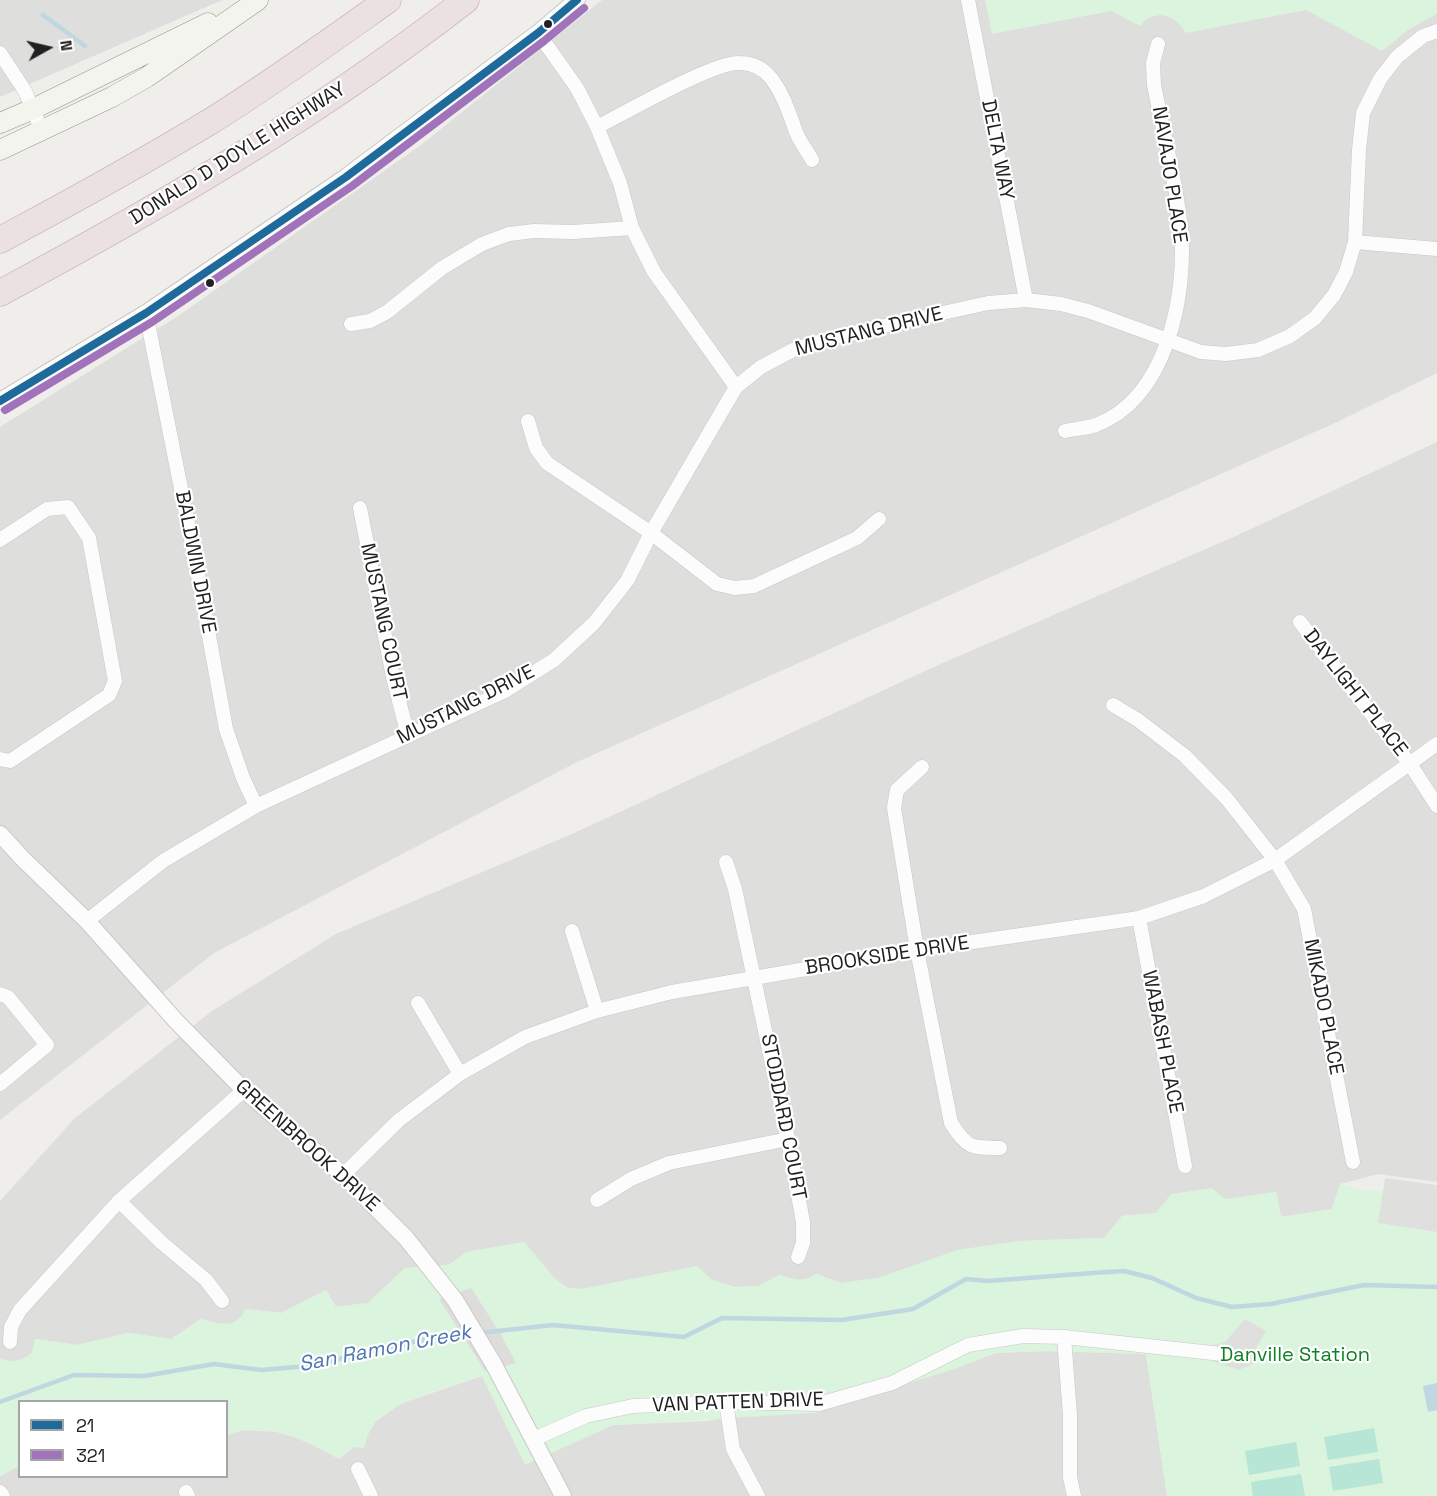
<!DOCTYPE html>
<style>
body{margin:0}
#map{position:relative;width:1437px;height:1496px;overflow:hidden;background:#efeeeb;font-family:"Space Grotesk",sans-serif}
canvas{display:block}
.legend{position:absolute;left:18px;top:1400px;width:210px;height:78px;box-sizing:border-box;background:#fff;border:2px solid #a6a6a6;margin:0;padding:8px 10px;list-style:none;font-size:18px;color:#212121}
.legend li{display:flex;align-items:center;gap:12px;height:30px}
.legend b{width:30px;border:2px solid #a6a6a6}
.north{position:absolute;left:18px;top:18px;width:60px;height:60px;-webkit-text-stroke:4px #fff;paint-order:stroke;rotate:82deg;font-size:16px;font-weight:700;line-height:24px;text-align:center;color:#212121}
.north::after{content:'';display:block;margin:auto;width:21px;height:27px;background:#212121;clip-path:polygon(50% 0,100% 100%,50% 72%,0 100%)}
</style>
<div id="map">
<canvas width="1437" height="1496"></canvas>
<ul class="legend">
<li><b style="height:8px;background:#1e6b9b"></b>21</li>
<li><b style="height:8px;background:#a173ba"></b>321</li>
</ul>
<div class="north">N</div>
</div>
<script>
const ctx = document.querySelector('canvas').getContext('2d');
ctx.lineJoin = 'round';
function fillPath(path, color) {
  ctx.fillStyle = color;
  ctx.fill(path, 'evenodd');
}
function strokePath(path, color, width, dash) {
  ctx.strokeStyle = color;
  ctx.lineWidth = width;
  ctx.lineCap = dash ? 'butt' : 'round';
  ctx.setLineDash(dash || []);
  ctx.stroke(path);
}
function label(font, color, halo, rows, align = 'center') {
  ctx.font = font + ' "Space Grotesk",sans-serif';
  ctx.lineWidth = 4.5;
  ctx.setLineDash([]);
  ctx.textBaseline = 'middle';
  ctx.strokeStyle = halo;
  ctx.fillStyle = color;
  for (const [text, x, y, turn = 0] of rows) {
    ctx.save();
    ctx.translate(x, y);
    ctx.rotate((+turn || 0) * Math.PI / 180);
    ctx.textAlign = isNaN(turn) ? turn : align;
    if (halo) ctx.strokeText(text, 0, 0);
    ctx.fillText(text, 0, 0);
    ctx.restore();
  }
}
const residential = new Path2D(`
 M0,0H222L0,97Z
 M602,0H1437V373L1337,422L575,763L214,953L0,1120V427L178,316L421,145Z
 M1437,442V1182L1378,1174L1340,1184L1332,1209L1281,1217L1276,1192L1156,1213L1122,1216L1104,1238L1018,1241L910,1267L878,1278L841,1283L816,1274L809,1279L798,1280L779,1275L759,1286L735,1287L712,1280L581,1289L568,1288L555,1279L524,1242L467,1252L449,1265L405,1268L368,1303L336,1307L326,1290L282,1313L245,1309L243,1316L231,1324H218L201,1319L171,1339L128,1333L77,1345L35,1339L32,1353L20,1361H6L0,1358V1201L75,1118L212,1011L336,934L572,834L936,666L1238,535Z
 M1046,1351L1146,1354L1167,1496H0V1476L19,1466L20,1476H226L227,1435L243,1430L277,1432L305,1440L339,1459L354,1447H364L368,1434L375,1422L400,1404L482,1376L526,1464L613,1425L708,1421L954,1369L995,1353Z`);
const park = new Path2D(`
 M985,0H1437V14L1408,30L1382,51L1306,10L1186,33C1175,14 1154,8 1140,26L1111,11L992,34Z
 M1340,1184L1356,1189L1383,1191L1379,1223L1437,1232V1496H1167L1146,1354L1046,1351L995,1353L954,1369L815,1413L613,1425L525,1465L482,1376C452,1386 396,1400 375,1422C369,1429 366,1439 364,1448L354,1447L339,1459C305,1440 266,1420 227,1435L226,1402H20L19,1466L0,1476V1358C13,1364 21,1360 32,1353L35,1339L77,1345L128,1333L171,1339L202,1319C218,1324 238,1330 245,1309L281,1313L326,1290L336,1307L368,1303L405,1268L449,1265L467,1252L524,1242L555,1279L568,1288L581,1289L697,1266L712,1280L735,1287L759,1286L779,1275C792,1279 803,1283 816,1274L841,1283L878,1278L957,1250L1018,1241L1104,1238L1122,1216L1156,1213L1171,1194L1212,1188L1225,1199L1276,1192L1281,1217L1332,1209Z`);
const pitch = new Path2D(`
 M1374,1428L1378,1452L1328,1460L1324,1437Z
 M1296,1442L1300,1466L1249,1475L1245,1451Z
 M1379,1459L1383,1483L1333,1491L1329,1467Z
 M1301,1474L1305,1496H1253L1251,1482Z`);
const parking = new Path2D(`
 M1385,1178L1437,1185V1232L1378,1223Z
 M1245,1319L1266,1331L1257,1346L1253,1364L1239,1370L1215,1362L1209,1356L1211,1346L1225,1342Z`);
const water = new Path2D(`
 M1437,1383V1410L1428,1412L1423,1386Z`);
const pier = new Path2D(`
 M471,1288L500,1333L516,1363L485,1371L439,1299Z`);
const stream = new Path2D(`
 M43,15L85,46
 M479,1333L553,1325L684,1337L722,1318L842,1320L913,1309L966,1279L988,1281L1092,1273L1124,1271L1152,1278L1196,1298L1232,1307L1271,1304L1364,1285L1437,1287
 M0,1402L74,1375L144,1376L214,1364L261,1370L308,1366L448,1334L470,1333`);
const minor = new Path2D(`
 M968,0L1026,300
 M538,33L577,88L597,127L620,183L632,228L654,272L736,387
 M0,53L25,91L42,131
 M597,127C625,113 713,62 739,63C752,63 763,68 771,78C784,95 789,113 796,132C800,142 807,151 812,160
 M1355,242L1437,249
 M146,313L195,559L226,729L243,778L256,806
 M351,324L370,321L387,312L442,268L482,244L509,234L534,231L573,232L632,228
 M528,421L536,448L547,463L651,533L717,584L735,588L754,586L857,538L879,519
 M1065,431C1075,429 1087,428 1096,425C1167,398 1187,295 1181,228C1176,181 1163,131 1154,85L1153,63L1158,44
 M360,508L393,677L408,736
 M0,540L47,509L68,507L89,538L115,681L109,695L10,761L0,759
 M1300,622L1410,764L1437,806
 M1113,705L1138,720L1185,756L1227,799L1275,860L1304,909L1353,1162
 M922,767L897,790L894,808L917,950L951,1123C967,1148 971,1148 1000,1148
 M726,862L735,889L788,1139L803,1222V1243L798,1257
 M1139,918L1185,1166
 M87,921L163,861L256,806L503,692L554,660L594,623L627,581L651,533L736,387L761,367L793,350L834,337L988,303L1026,300L1061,304L1088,311L1201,352L1226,354L1258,350L1290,336L1315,318L1334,295L1346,272L1355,242L1359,150L1363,113L1380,79L1397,57L1423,36L1437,31
 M572,931L597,1011
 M0,994L8,997L47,1045L0,1084
 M418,1003L460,1074
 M343,1175L399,1120L460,1074L525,1037L597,1011L672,992L917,950L1139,918L1204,896L1275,860L1437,744
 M597,1200L631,1179L669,1163L788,1139
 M119,1201L161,1242L206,1280L222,1301
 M1064,1337L1070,1415V1477L1074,1496
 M10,1342L11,1327L20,1310L119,1201L244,1090
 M726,1402L733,1449L758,1496
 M534,1439L586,1416L633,1406L726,1402L819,1404L892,1383L968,1345L1023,1336L1064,1337L1222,1354
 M358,1469L371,1496
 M0,1492L3,1496
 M186,1492L188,1496`);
const tertiary = new Path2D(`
 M0,401L146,313L346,177L538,33L577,0
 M0,834L22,858L87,921L176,1021L244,1090L343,1175L406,1238L455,1300L493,1363L563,1496`);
const secondary = new Path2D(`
 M0,123L33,109L208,23
 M0,150L112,97L147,77L258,0`);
const motorway = new Path2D(`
 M0,240C71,202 142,163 211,121C272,83 330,41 388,0
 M0,293C162,206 321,113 466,0`);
const bus1 = new Path2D(`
 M0,401L146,313L346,177L538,33L577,0`);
const bus2 = new Path2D(`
 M5,410L152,322L352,186L544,41L584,8`);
const markers = [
 [548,24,5,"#212121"],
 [210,283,5,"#212121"]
];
const streetNames = [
 ["DELTA WAY",997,150,79],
 ["DONALD D DOYLE HIGHWAY",238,154,-32],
 ["NAVAJO PLACE",1169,175,81],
 ["MUSTANG DRIVE",869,332,-14],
 ["BALDWIN DRIVE",195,562,79],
 ["MUSTANG COURT",383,622,78],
 ["DAYLIGHT PLACE",1355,693,52],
 ["MUSTANG DRIVE",466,705,-27],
 ["BROOKSIDE DRIVE",887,956,-9],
 ["MIKADO PLACE",1323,1007,79],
 ["WABASH PLACE",1162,1042,79],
 ["STODDARD COURT",783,1117,79],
 ["GREENBROOK DRIVE",307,1146,42],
 ["VAN PATTEN DRIVE",738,1403,-2]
];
const parkNames = [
 ["Danville Station",1295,1356]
];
const waterNames = [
 ["San Ramon Creek",385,1349,-11]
];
fillPath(residential, '#dededc');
fillPath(park, '#daf4dd');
fillPath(pitch, '#b7e5d6');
fillPath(parking, '#dfdfde');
fillPath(water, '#bfd7e1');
fillPath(pier, '#dedddc');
strokePath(stream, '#bfd7e1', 4.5);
strokePath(minor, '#c8c8c6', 15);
strokePath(tertiary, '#c8c8c6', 18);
strokePath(secondary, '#959982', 21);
strokePath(motorway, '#c4a3aa', 27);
strokePath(minor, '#fdfcfc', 14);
strokePath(tertiary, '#fdfcfc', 16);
strokePath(secondary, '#f3f4ed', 20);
strokePath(motorway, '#ebe1e2', 26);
strokePath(bus1, '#1e6b9b', 8);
strokePath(bus2, '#a173ba', 8);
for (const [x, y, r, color] of markers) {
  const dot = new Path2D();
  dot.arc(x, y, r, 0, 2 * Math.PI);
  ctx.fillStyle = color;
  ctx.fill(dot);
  strokePath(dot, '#fff', 2);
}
label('20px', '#212121', '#fff', streetNames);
label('20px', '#0f8023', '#fff', parkNames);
label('italic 21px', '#4f77b0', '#fff', waterNames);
</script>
